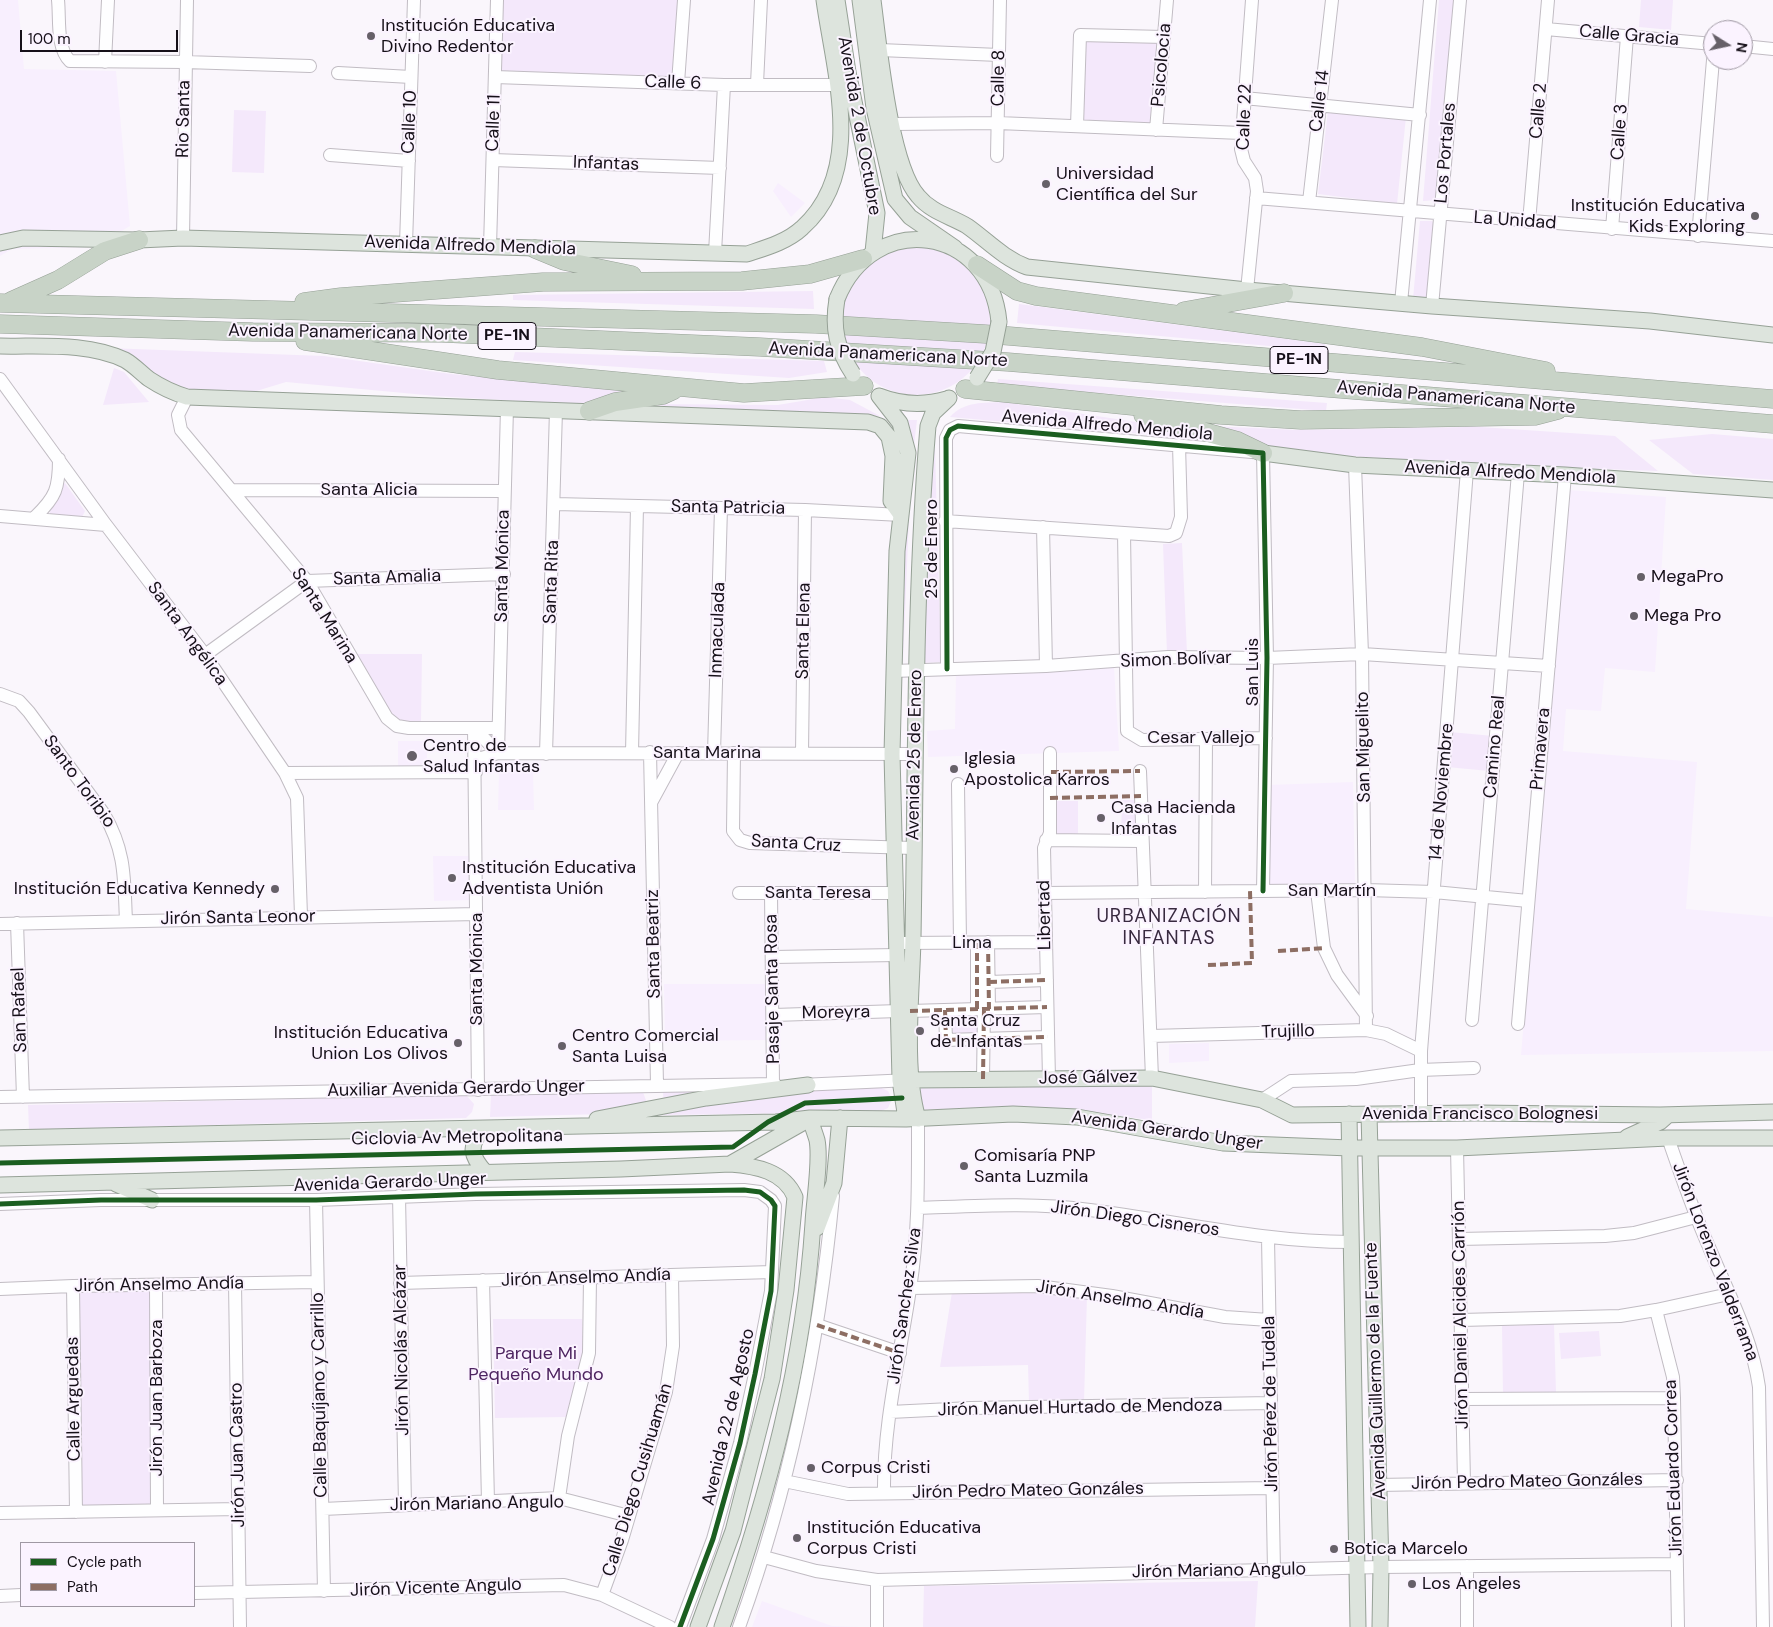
<!DOCTYPE html>
<meta charset="utf-8">
<style>
body{margin:0}
#map{position:relative;width:1773px;height:1627px;overflow:hidden;background:#faf6fc;font-family:"DM Sans",sans-serif}
canvas{display:block}
.legend{position:absolute;left:20px;top:1542px;width:175px;height:65px;box-sizing:border-box;background:#fbf3ff;border:1px solid #9f98a3;margin:0;padding:6px 9px;list-style:none;font-size:15px;color:#161019}
.legend li{display:flex;align-items:center;gap:10px;height:25px}
.legend b{width:25px;border:1px solid #9f98a3}
.north{position:absolute;left:1703px;top:20px;width:50px;height:50px;box-sizing:border-box;background:#fbf3ff;border:1px solid #9f98a3;border-radius:50%;rotate:100deg;font-size:14px;font-weight:700;line-height:20px;text-align:center;color:#161019}
.north::after{content:'';display:block;margin:auto;width:18px;height:22px;background:#666068;clip-path:polygon(50% 0,100% 100%,50% 72%,0 100%)}
.scale{position:absolute;left:20px;top:30px;width:158px;height:22px;box-sizing:border-box;border:2px solid #161019;border-top:0;padding-left:6px;font-size:15px;line-height:18px;white-space:nowrap;color:#161019;-webkit-text-stroke:4px #fbf3ff;paint-order:stroke}
</style>
<div id="map">
<canvas width="1773" height="1627"></canvas>
<ul class="legend">
<li><b style="height:6px;background:#1b5e20"></b>Cycle path</li>
<li><b style="height:6px;background:#8d6e63"></b>Path</li>
</ul>
<div class="north">N</div>
<div class="scale">100 m</div>
</div>
<script>
const ctx = document.querySelector('canvas').getContext('2d');
ctx.lineJoin = 'round';
function fillPath(path, color) {
  ctx.fillStyle = color;
  ctx.fill(path, 'evenodd');
}
function strokePath(path, color, width, dash) {
  ctx.strokeStyle = color;
  ctx.lineWidth = width;
  ctx.lineCap = dash ? 'butt' : 'round';
  ctx.setLineDash(dash || []);
  ctx.stroke(path);
}
function label(font, color, halo, rows, align = 'center') {
  ctx.font = font + ' "DM Sans",sans-serif';
  ctx.lineWidth = 4;
  ctx.setLineDash([]);
  ctx.textBaseline = 'middle';
  ctx.strokeStyle = halo;
  ctx.fillStyle = color;
  for (const [text, x, y, turn = 0] of rows) {
    ctx.save();
    ctx.translate(x, y);
    ctx.rotate((+turn || 0) * Math.PI / 180);
    ctx.textAlign = isNaN(turn) ? turn : align;
    if (halo) ctx.strokeText(text, 0, 0);
    ctx.fillText(text, 0, 0);
    ctx.restore();
  }
}
const built = new Path2D(`
 M0,0H18L24,69L116,71L130,226L94,247L12,249L0,256Z
 M778,183L805,203L791,217L773,191Z
 M1568,490L1666,497L1655,672L1605,668L1601,711L1566,709L1563,751L1697,762L1686,909L1773,917V1051L1521,1055Z
 M1114,667L1119,751L928,757L927,731L955,729L956,674Z
 M398,741H427V771H398Z
 M499,772H533L534,810H498Z
 M1353,782L1355,886H1266L1268,785Z
 M433,856H470L471,900L434,901Z
 M664,984H765L767,1040L665,1041Z
 M1209,1043V1061L1169,1063V1044Z
 M762,1601L832,1626L860,1627H752Z`);
const green = new Path2D(`
 M503,0H678L673,78L501,73Z
 M1439,0H1454L1437,200L1423,201Z
 M1641,0H1673L1671,30L1639,27Z
 M1084,37L1161,39L1154,127L1080,123Z
 M234,110L266,111L264,173L232,172Z
 M1328,111L1406,117L1397,204L1318,194Z
 M1420,221H1432L1434,224L1427,300L1413,299Z
 M842 321a74 74 0 1 1 148 0a74 74 0 1 1-148 0Z
 M813,291L814,309L513,300V295Z
 M1019,304L1325,344L1324,351L1017,323Z
 M107,348L324,356L451,374L628,391L584,405L436,396L286,382L240,396L187,394Z
 M515,352L824,361L827,372L789,378L513,360Z
 M114,368L124,372L149,402L103,405Z
 M998,379L1327,403L1326,411L997,385Z
 M825,397L850,400L880,416L844,413L761,414L641,404L778,405Z
 M1004,402L1156,425L1198,439L950,417C964,401 984,403 1004,402Z
 M904,420H917L911,470L903,662L900,666Z
 M1189,425L1297,430L1465,427V426L1615,436L1658,471L1441,463L1287,451Z
 M1712,434L1773,439V480L1693,474L1649,440Z
 M935,448L941,662L919,663L931,457Z
 M65,483L85,511L82,517L50,514V509L61,485Z
 M1182,543L1187,653L1167,654L1163,544Z
 M353,654H422L421,722H399L389,716Z
 M1450,732L1493,736L1489,771L1447,767Z
 M1122,800H1136L1137,835L1121,836Z
 M1053,801H1078V836H1052Z
 M980,1012V1039L946,1040L945,1013Z
 M1152,1083V1120L1039,1107L921,1110L913,1099L922,1087Z
 M880,1087L888,1091L892,1099L888,1108L879,1112L664,1115L663,1090Z
 M643,1092L648,1106L643,1113L490,1117L491,1095Z
 M466,1095L474,1104L472,1112L466,1118L29,1130L28,1105Z
 M152,1289L154,1504L81,1507L78,1290Z
 M1037,1289L1087,1296L1084,1401L1029,1402L1028,1365L940,1367L952,1292Z
 M493,1319H582L583,1352L567,1417L495,1418Z
 M1554,1324L1556,1392L1503,1394L1502,1326Z
 M1599,1331L1601,1356L1561,1359L1559,1333Z
 M1258,1581L1255,1627H923L924,1586Z`);
const minor = new Path2D(`
 M58,0C60,18 56,48 70,61L185,62L310,66
 M1546,29L1713,44
 M1743,46L1773,49
 M880,50L999,55
 M105,62L108,0
 M338,73L411,77
 M495,77L724,85H845
 M678,83L684,0
 M757,84L761,0
 M1244,98L1420,115
 M892,124L998,123L1241,133
 M1077,126L1080,35L1164,37
 M1156,130L1167,0
 M330,155L409,161
 M997,156L1000,0
 M493,160L720,168
 M1256,198L1773,241
 M1309,202L1332,0
 M1529,222L1548,0
 M1612,229L1627,36
 M1698,236L1713,60
 M183,238L187,0
 M406,244L414,0
 M490,247L497,0
 M715,253L724,85
 M1247,290L1257,191L1255,178L1244,161L1241,149L1252,0
 M1401,303L1430,0
 M1432,306L1460,0
 M0,379L106,525L205,655L285,773L297,798L301,916
 M187,397L178,415L181,430L307,581L387,718L397,726L409,728H497
 M1355,465L1362,654L1366,1030
 M233,490L504,491
 M555,504L805,510L901,515
 M0,516L106,525
 M35,517C56,497 59,488 59,459
 M945,521L1169,536L1176,533L1181,517L1179,445
 M1043,527L1046,666
 M1124,533L1127,731L1142,740L1266,738
 M205,655L307,581L504,574
 M947,669L946,438L950,430L958,426L1263,453L1267,658L1263,891
 M893,671L1046,666L1168,657L1267,658L1362,654L1549,666
 M0,694L19,701L29,712L104,814C126,852 124,879 126,921
 M474,728L478,1090
 M474,728L498,753
 M650,752L657,1084
 M498,753L507,408
 M632,753L637,506
 M714,753L721,508
 M734,753L733,831L740,840L750,843L913,848
 M802,753L805,510
 M546,754L556,410
 M475,760L498,753L916,754
 M1140,771L1152,1078
 M285,773L476,772
 M958,784L960,943
 M652,801L678,753
 M1046,840L1141,841
 M1317,891L1324,948L1337,975L1367,1016
 M1205,892L1206,739
 M739,893H897
 M771,893L773,1084
 M1045,893L1366,890L1434,892L1528,901
 M17,923L23,1097
 M0,924L477,914
 M988,942L989,1009
 M903,943L1046,942
 M773,957L897,955
 M989,982L1047,980
 M977,1009V943
 M945,1010L946,1040L1048,1037
 M910,1011L1047,1007
 M774,1015L899,1011
 M1472,1020L1518,473
 M1518,1024L1565,475
 M1151,1036L1366,1030L1386,1034L1421,1051
 M983,1079L984,1009
 M1049,1079L1044,848L1050,833V753
 M800,1085L910,1080
 M0,1097L775,1084
 M1262,1100L1291,1081L1356,1079L1420,1070L1474,1068
 M1421,1114V1051L1467,470
 M1668,1138C1681,1175 1693,1211 1709,1247C1728,1293 1752,1337 1759,1387L1763,1627
 M1457,1148L1464,1482
 M399,1196L405,1505
 M316,1200L324,1591
 M0,1204L101,1200H316L476,1194L744,1190L760,1192L771,1200L775,1206L771,1291L755,1374L740,1443L713,1539L680,1627
 M919,1208C976,1206 1033,1202 1090,1210C1177,1221 1262,1242 1351,1242
 M1268,1238L1274,1571
 M1459,1239L1605,1236L1634,1233L1696,1217
 M483,1280L488,1502
 M235,1283L240,1627
 M400,1283L772,1272
 M156,1285L157,1510
 M73,1286L76,1512
 M910,1288L1038,1286L1112,1296L1225,1317L1269,1320
 M0,1289L73,1286L317,1282
 M1656,1310L1673,1377L1674,1398L1678,1627
 M1461,1320L1620,1316L1656,1310L1729,1294
 M817,1325L900,1353
 M1462,1399L1674,1398
 M890,1412L971,1408L1271,1403
 M784,1481L848,1494L1272,1488
 M1377,1485L1677,1480
 M884,1493C883,1424 900,1357 910,1289C919,1232 918,1176 918,1119
 M559,1498L568,1436L589,1353L590,1278
 M323,1509L559,1498L629,1516
 M0,1513L239,1509
 M764,1557L816,1571L877,1580L1381,1567L1677,1564
 M877,1580V1627
 M194,1593L564,1585L602,1595L670,1627
 M602,1595L622,1540L666,1392L673,1346L672,1275
 M0,1596L21,1595
 M739,1627C790,1487 819,1344 833,1196
 M1467,1627V1566`);
const major = new Path2D(`
 M837,0L848,72L877,213L873,252
 M860,0L874,108L895,199L910,217L955,248
 M873,0C879,45 890,165 918,196C931,212 950,216 967,226C987,240 1003,258 1027,267L1247,290L1432,306L1650,321L1773,335
 M0,243L23,238L139,240L183,238L747,254C765,248 787,242 802,228C866,171 834,73 824,0
 M837,299C873,209 990,225 999,322
 M0,346C41,347 87,342 125,360C134,365 141,373 149,379C161,387 174,393 187,397L868,422L880,426L889,437L893,456L891,501L901,515
 M879,396L900,423L908,453L897,551L892,754L900,1080L906,1119
 M879,396C902,405 923,406 947,399
 M1263,453L1355,465L1565,475L1773,490
 M912,1080L1152,1078L1262,1100L1292,1115L1476,1113L1660,1115L1773,1112
 M1349,1114L1358,1627
 M1369,1114L1381,1567L1380,1627
 M597,1119L706,1098L808,1085
 M918,1119C903,1068 912,992 913,938C916,767 914,596 928,426L933,413L949,398
 M483,1129C468,1146 471,1156 485,1172
 M1627,1137L1660,1122L1668,1115
 M0,1138L776,1122L810,1118L906,1119L1013,1114L1077,1117L1223,1143L1350,1148H1457L1668,1138H1773
 M116,1184L152,1200
 M0,1185L621,1169L730,1164L804,1122
 M817,1228L834,1183L840,1118
 M698,1627L733,1531L772,1379L786,1290L795,1197C784,1171 756,1166 730,1164
 M722,1627C768,1495 804,1363 813,1223C814,1201 821,1160 817,1140C815,1133 812,1126 810,1118`);
const highway = new Path2D(`
 M535,249L564,261L632,275
 M977,265L1017,291L1036,296L1422,347L1546,371
 M11,301L58,280L105,251L139,240
 M304,302L341,297L543,282L742,281L810,274L863,259
 M0,303L816,324L985,334L1773,399
 M1184,311L1284,293
 M0,324L253,332L442,333L760,347L1008,362L1773,424
 M305,341L498,370L744,393L864,386
 M965,389L1221,415L1301,420L1535,416L1558,410
 M589,411L615,402L663,395L674,390
 M1143,415L1238,441L1263,453`);
const majorBridge = new Path2D(`
 M837,299C832,328 837,350 853,374
 M977,378L993,352L999,322`);
const quiet = new Path2D(`
 M1051,772L1140,771
 M1050,798L1141,796
 M988,942L989,1009
 M1278,951L1324,948
 M1208,965L1252,963L1250,891
 M989,982L1047,980
 M977,1009V943
 M945,1010L946,1040L1048,1037
 M910,1011L1047,1007
 M983,1079L984,1009
 M817,1325L900,1353`);
const cycleway = new Path2D(`
 M947,669L946,438L950,430L958,426L1263,453L1267,658L1263,891
 M0,1163L733,1147L768,1122L805,1103L902,1098
 M0,1204L101,1200H316L476,1194L744,1190L760,1192L771,1200L775,1206L771,1291L755,1374L740,1443L713,1539L680,1627`);
const markers = [
 [371,36,5,"#666068"],
 [1046,184,5,"#666068"],
 [1755,216,5,"#666068"],
 [1641,577,5,"#666068"],
 [1634,616,5,"#666068"],
 [412,756,6,"#666068"],
 [954,769,5,"#666068"],
 [1101,818,5,"#666068"],
 [452,878,5,"#666068"],
 [275,889,5,"#666068"],
 [920,1031,5,"#666068"],
 [458,1043,5,"#666068"],
 [562,1046,5,"#666068"],
 [964,1166,5,"#666068"],
 [811,1468,5,"#666068"],
 [797,1538,5,"#666068"],
 [1334,1549,5,"#666068"],
 [1412,1584,5,"#666068"]
];
const shields = [
 [507,336,58],
 [1299,360,58]
];
const shieldNames = [
 ["PE-1N",507,336],
 ["PE-1N",1299,360]
];
const poiNames = [
 ["Institución Educativa",381,26],
 ["Divino Redentor",381,47],
 ["Universidad",1056,174],
 ["Científica del Sur",1056,195],
 ["Institución Educativa",1745,206,"right"],
 ["Kids Exploring",1745,227,"right"],
 ["MegaPro",1651,577],
 ["Mega Pro",1644,616],
 ["Centro de",423,746],
 ["Salud Infantas",423,767],
 ["Iglesia",964,759],
 ["Apostolica Karros",964,780],
 ["Casa Hacienda",1111,808],
 ["Infantas",1111,829],
 ["Institución Educativa",462,868],
 ["Adventista Unión",462,889],
 ["Institución Educativa Kennedy",265,889,"right"],
 ["Santa Cruz",930,1021],
 ["de Infantas",930,1042],
 ["Institución Educativa",448,1033,"right"],
 ["Union Los Olivos",448,1054,"right"],
 ["Centro Comercial",572,1036],
 ["Santa Luisa",572,1057],
 ["Comisaría PNP",974,1156],
 ["Santa Luzmila",974,1177],
 ["Corpus Cristi",821,1468],
 ["Institución Educativa",807,1528],
 ["Corpus Cristi",807,1549],
 ["Botica Marcelo",1344,1549],
 ["Los Angeles",1422,1584]
];
const streetNames = [
 ["Calle Gracia",1629,36,5],
 ["Psicolocia",1162,65,-85],
 ["Calle 8",999,78,-89],
 ["Calle 6",673,83,2],
 ["Calle 14",1320,101,-83],
 ["Calle 2",1539,111,-85],
 ["Calle 22",1245,117,-88],
 ["Rio Santa",184,119,-89],
 ["Calle 10",410,122,-88],
 ["Calle 11",494,123,-88],
 ["Avenida 2 de Octubre",859,126,80],
 ["Calle 3",1620,132,-86],
 ["Los Portales",1446,153,-85],
 ["Infantas",606,164,2],
 ["La Unidad",1515,221,4],
 ["Avenida Alfredo Mendiola",470,246,2],
 ["Avenida Panamericana Norte",348,333,1],
 ["Avenida Panamericana Norte",888,355,3],
 ["Avenida Panamericana Norte",1456,398,5],
 ["Avenida Alfredo Mendiola",1107,426,5],
 ["Avenida Alfredo Mendiola",1510,473,3],
 ["Santa Alicia",369,490],
 ["Santa Patricia",728,508,1],
 ["25 de Enero",932,549,-90],
 ["Santa Mónica",503,566,-89],
 ["Santa Amalia",387,578,-2],
 ["Santa Rita",552,582,-88],
 ["Santa Marina",324,616,58],
 ["Inmaculada",718,630,-88],
 ["Santa Elena",804,631,-89],
 ["Santa Angélica",187,634,54],
 ["Simon Bolívar",1176,660,-2],
 ["San Luis",1253,672,-90],
 ["Cesar Vallejo",1201,738],
 ["San Miguelito",1364,747,-91],
 ["Camino Real",1495,747,-85],
 ["Primavera",1541,749,-85],
 ["Santa Marina",707,753],
 ["Avenida 25 de Enero",915,755,-89],
 ["Santo Toribio",79,782,54],
 ["14 de Noviembre",1442,792,-85],
 ["Santa Cruz",796,844,3],
 ["San Martín",1332,891],
 ["Santa Teresa",818,893],
 ["Libertad",1045,915,-91],
 ["Jirón Santa Leonor",238,918,-1],
 ["Lima",972,943],
 ["Santa Beatriz",654,944,-91],
 ["Santa Mónica",477,969,-90],
 ["Pasaje Santa Rosa",773,989,-91],
 ["San Rafael",20,1010,-92],
 ["Moreyra",836,1013,-1],
 ["Trujillo",1288,1032,-2],
 ["José Gálvez",1088,1078,-1],
 ["Auxiliar Avenida Gerardo Unger",456,1089,-1],
 ["Avenida Francisco Bolognesi",1480,1114],
 ["Avenida Gerardo Unger",1167,1131,8],
 ["Ciclovia Av Metropolitana",457,1138,-1],
 ["Avenida Gerardo Unger",390,1183,-2],
 ["Jirón Diego Cisneros",1135,1219,8],
 ["Jirón Lorenzo Valderrama",1715,1262,69],
 ["Jirón Anselmo Andía",586,1278,-2],
 ["Jirón Anselmo Andía",159,1285,-1],
 ["Jirón Anselmo Andía",1120,1300,9],
 ["Jirón Sanchez Silva",905,1306,-82],
 ["Jirón Daniel Alcides Carrión",1461,1315,-91],
 ["Jirón Nicolás Alcázar",402,1350,-91],
 ["Avenida Guillermo de la Fuente",1376,1371,-92],
 ["Calle Baquíjano y Carrillo",320,1395,-91],
 ["Jirón Juan Barboza",157,1398,-90],
 ["Calle Arguedas",74,1399,-91],
 ["Jirón Pérez de Tudela",1271,1404,-91],
 ["Jirón Manuel Hurtado de Mendoza",1080,1408,-1],
 ["Avenida 22 de Agosto",729,1417,-77],
 ["Jirón Juan Castro",238,1455,-91],
 ["Jirón Eduardo Correa",1674,1468,-92],
 ["Calle Diego Cusihuamán",638,1480,-73],
 ["Jirón Pedro Mateo Gonzáles",1527,1482,-1],
 ["Jirón Pedro Mateo Gonzáles",1028,1491,-1],
 ["Jirón Mariano Angulo",477,1504,-1],
 ["Jirón Mariano Angulo",1219,1571,-1],
 ["Jirón Vicente Angulo",436,1588,-2]
];
const parkNames = [
 ["Parque Mi",536,1354],
 ["Pequeño Mundo",536,1375]
];
const neighbourhoodNames = [
 ["URBANIZACIÓN",1169,917],
 ["INFANTAS",1169,939]
];
fillPath(built, '#f8effe');
fillPath(green, '#f4e8fb');
strokePath(minor, '#c1bcc3', 14);
strokePath(major, '#96a196', 17);
strokePath(highway, '#96a196', 19);
strokePath(minor, '#fefeff', 12);
strokePath(major, '#dde4dd', 15);
strokePath(highway, '#c8d3c7', 18);
strokePath(majorBridge, '#96a196', 17, []);
strokePath(majorBridge, '#dde4dd', 15);
strokePath(quiet, '#8d6e63', 4, [8, 4]);
strokePath(cycleway, '#1b5e20', 5);
for (const [x, y, r, color] of markers) {
  const dot = new Path2D();
  dot.arc(x, y, r, 0, 2 * Math.PI);
  ctx.fillStyle = color;
  ctx.fill(dot);
  strokePath(dot, '#fbf3ff', 2);
}
for (const [x, y, w] of shields) {
  const box = new Path2D();
  box.roundRect(x - w / 2, y - 13.5, w, 27, 4);
  ctx.fillStyle = '#fbf3ff';
  ctx.fill(box);
  strokePath(box, '#161019', 1);
}
label('bold 16px', '#161019', null, shieldNames);
label('18px', '#161019', '#fbf3ff', poiNames, 'left');
label('18px', '#161019', '#fbf3ff', streetNames);
label('18px', '#4e2461', '#fbf3ff', parkNames);
ctx.letterSpacing = '1px';
label('19px', '#382a3f', '#fbf3ff', neighbourhoodNames);
ctx.letterSpacing = '0px';
</script>
